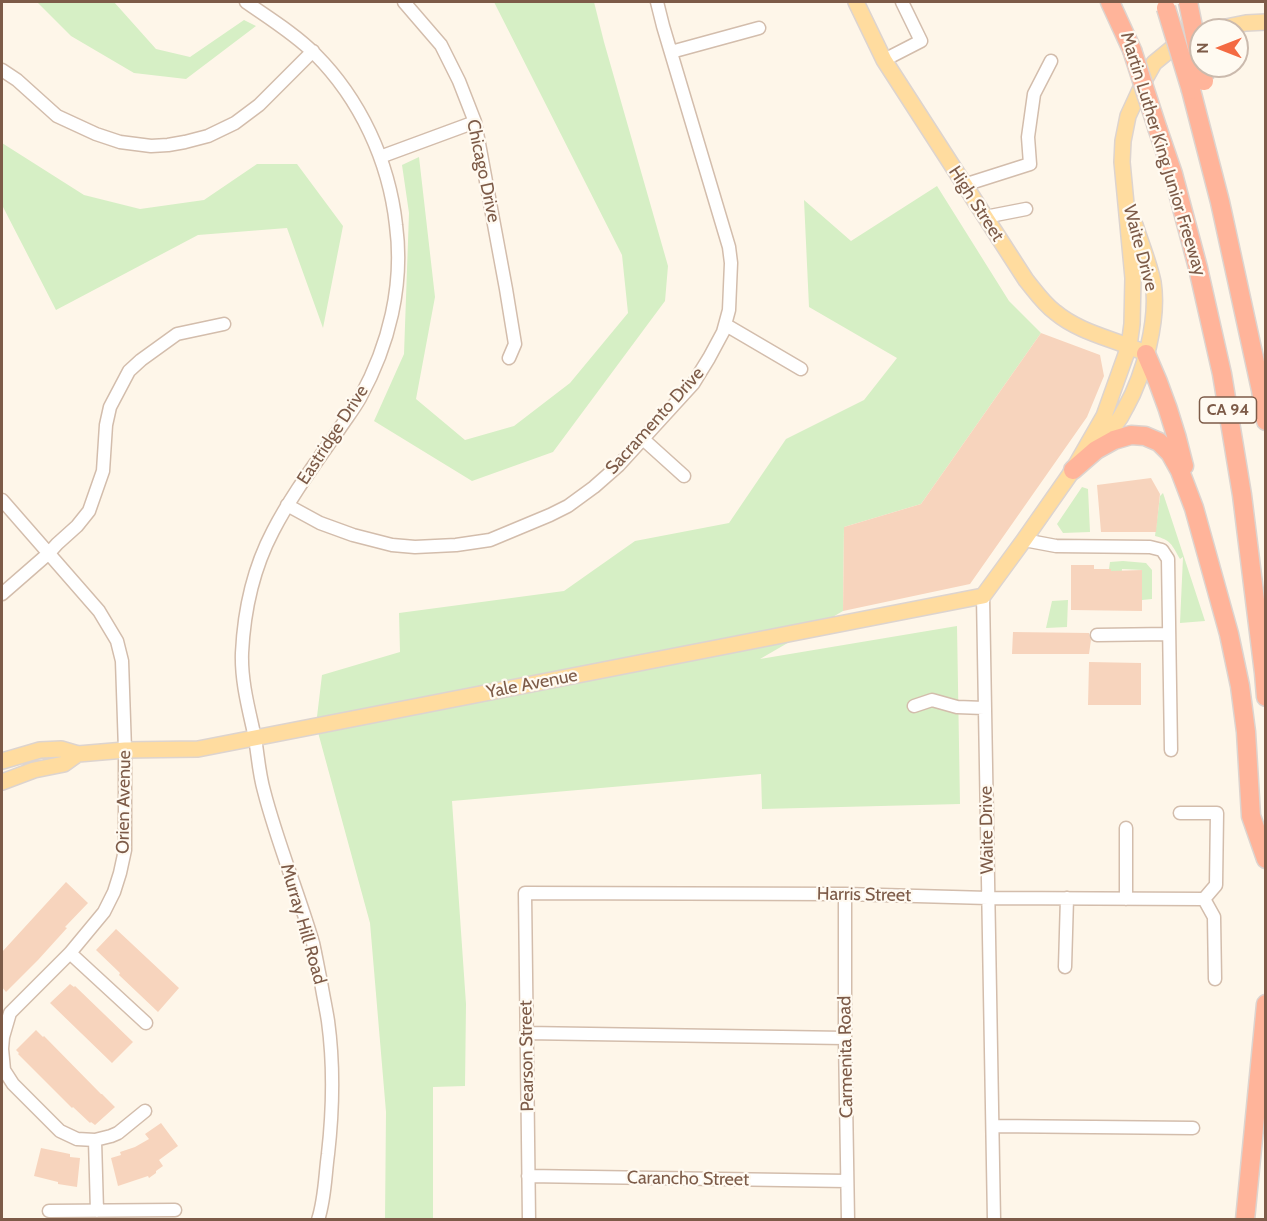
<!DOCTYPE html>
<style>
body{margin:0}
#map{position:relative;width:1267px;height:1221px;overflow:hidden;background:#fef6e9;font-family:Cabin,sans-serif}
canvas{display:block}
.frame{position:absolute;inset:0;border:3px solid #7d5b48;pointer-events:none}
.north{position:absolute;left:1189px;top:18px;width:60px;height:60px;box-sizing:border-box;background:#fffaf1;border:2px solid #cbbaad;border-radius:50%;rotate:270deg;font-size:16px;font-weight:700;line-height:24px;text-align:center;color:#7d5b48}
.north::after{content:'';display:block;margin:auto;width:21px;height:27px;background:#f46a42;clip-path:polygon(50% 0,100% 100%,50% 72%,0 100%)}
</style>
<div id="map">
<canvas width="1267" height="1221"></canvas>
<div class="frame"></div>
<div class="north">N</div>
</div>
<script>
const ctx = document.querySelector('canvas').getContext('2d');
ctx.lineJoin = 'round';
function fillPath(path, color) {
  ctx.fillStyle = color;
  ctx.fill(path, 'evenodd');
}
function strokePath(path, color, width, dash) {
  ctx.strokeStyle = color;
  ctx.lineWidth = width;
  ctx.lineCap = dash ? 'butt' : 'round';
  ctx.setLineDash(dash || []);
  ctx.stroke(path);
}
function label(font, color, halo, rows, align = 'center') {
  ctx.font = font + ' Cabin,sans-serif';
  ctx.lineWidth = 4.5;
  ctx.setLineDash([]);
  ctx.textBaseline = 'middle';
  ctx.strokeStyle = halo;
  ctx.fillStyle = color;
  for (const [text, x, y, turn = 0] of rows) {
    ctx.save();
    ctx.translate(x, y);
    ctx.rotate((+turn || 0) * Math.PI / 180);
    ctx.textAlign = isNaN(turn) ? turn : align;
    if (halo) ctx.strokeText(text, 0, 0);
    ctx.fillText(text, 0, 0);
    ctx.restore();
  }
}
const green = new Path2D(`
 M37,2H114L156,49L190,57L244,20L256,26L186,79L134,73L71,36Z
 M494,2H594L604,42L668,266L665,301L553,452L472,481L374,421L404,354L409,213L402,165L419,157L435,297L416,399L465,440L514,426L570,383L628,313L622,255Z
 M2,143L84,195L140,209L204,200L257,164H297L343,226L323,328L287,228L198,235L56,310L2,205Z
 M937,186L1009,301L1041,333L921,504L844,527L843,611L760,659L957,626L960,804L762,809L761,774L452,801L466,1004L465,1086L433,1087V1219H385L386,1112L370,923L316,725L322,675L400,652L399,613L564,591L635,541L729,523L786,439L864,400L897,358L809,307L804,200L851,241Z
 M1082,487L1088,489L1090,532L1063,533L1057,524Z
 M1163,493L1205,621L1180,623L1183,557L1180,559C1172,545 1171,540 1155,536L1160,496Z
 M1123,561L1146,563L1152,570V599L1142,600V570L1122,569L1120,603L1112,588L1111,570L1109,569L1110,562Z
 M1068,600L1067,627L1046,628L1052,601Z`);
const building = new Path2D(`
 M1041,333L1100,355L1104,376L1087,417L970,584L843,611L844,527L921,504Z
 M1151,478L1160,494L1156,532H1101L1097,485Z
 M1071,565H1094V569H1111V571L1142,570V611L1071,610Z
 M1013,632L1089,633L1091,640L1089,654H1012Z
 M1089,662L1141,663V705H1088Z
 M66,882L88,903L65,927L67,928L38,960L6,992L2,987V952Z
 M116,929L179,988L158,1012L119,975L120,973L96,950Z
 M70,984L74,987L75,986L133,1042L112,1063L50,1003Z
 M36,1030L43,1037L44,1036L101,1094H102L115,1107L95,1125L91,1122L90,1123L73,1107L72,1108L18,1054L19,1053L16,1050Z
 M161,1123L178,1146L159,1160L163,1166L156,1171V1173L149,1178L148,1176L118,1186L111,1158L121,1155L120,1152L135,1147L149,1139L145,1134Z
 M41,1148L70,1154V1157L80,1158L77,1187L58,1184V1182L34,1176Z`);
const minor = new Path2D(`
 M246,2C269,18 295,34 315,54C360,99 389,161 396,225C404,285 389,345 360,398C354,409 345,420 338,431C315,464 291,496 273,531C253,569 244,611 242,653C241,682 249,710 255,738C258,756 259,774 264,791C277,842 298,892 313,943C316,956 318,969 321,982C323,995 326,1008 328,1021C334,1065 333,1110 328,1154C325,1176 325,1199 318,1220
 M404,2L441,45L459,81L475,122L506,289L515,344L509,358
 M671,52L759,28
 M884,60L921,41L902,2
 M2,70L17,80L57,116L96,134L120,142L151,146L168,145L185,142L208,136L235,123L259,105L313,51
 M380,157L475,122
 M964,185L1030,164L1028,137L1034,94L1051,61
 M985,217L1026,209
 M726,325L801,369
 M643,439L684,476
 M2,500L99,611L117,641L122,661L125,750V850L120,873L114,892L104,912L70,953L10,1013L3,1037L2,1049L4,1070L13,1084L60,1131L77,1139L95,1140L111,1136L118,1133L145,1111
 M287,505L320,523L353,535L392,545L415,547L456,545L490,540L550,515L568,506L594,487L619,465L693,384L709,358L723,332L729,310L731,263L729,247L663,26L657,2
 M1024,540L1056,546L1150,547L1162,550L1168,559L1171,750
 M2,594L49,553L57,544L77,526L89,511L103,471L106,425L110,407L129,371L141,360L177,334L224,324
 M983,596L994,1220
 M1097,635L1169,634
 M914,706L932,700L957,707L984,708
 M1180,813H1217L1216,885L1204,899
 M1126,828V899
 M845,894V1038L848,1220
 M1204,899L1214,917L1215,979
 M70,953L146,1023
 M1065,967L1067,898
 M526,1033L845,1038
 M993,1126L1193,1128
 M95,1140L97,1211
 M528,1176L847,1181
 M49,1211L175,1210
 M529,1220L525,893L845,894L988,898L1204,899`);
const major = new Path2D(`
 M856,2L884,60L1026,280C1035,291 1044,304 1055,312C1079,332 1110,338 1138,350
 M1211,30L1246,23L1266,22
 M1095,447C1107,436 1119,422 1126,407C1144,375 1159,319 1153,282C1149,263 1141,244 1135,225
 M2,761L40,750L61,749L78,754L125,750L198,749L983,596L1024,540L1073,470L1104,416L1129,346L1132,324L1133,278L1122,162L1123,141L1128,116L1145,79L1154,63L1171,49L1187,40
 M2,782L34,770L64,764L78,754`);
const highway = new Path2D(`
 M1110,2L1132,50
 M1191,90L1220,202L1261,390L1266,421
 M1158,130L1173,174L1198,268L1222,374L1242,495L1264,673L1266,697
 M1146,354C1163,391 1175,427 1184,466
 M1073,470L1096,450L1114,440L1131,435L1145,436L1159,442L1170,453L1180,471L1194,508L1229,634L1240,686L1246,732L1251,816L1266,859
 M1245,1220L1266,1004`);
const highwayBridge = new Path2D(`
 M1188,2L1204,81
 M1166,8L1191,90
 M1132,50L1158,130`);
const shields = [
 [1228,410,57]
];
const shieldNames = [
 ["CA 94",1228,410]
];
const streetNames = [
 ["Martin Luther King Junior Freeway",1163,154,73],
 ["Chicago Drive",483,171,78],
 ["High Street",976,204,57],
 ["Waite Drive",1140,248,75],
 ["Sacramento Drive",655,421,-48],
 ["Eastridge Drive",333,435,-57],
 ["Yale Avenue",532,684,-11],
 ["Orien Avenue",124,802,-89],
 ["Waite Drive",987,830,-91],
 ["Harris Street",864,895,1],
 ["Murray Hill Road",303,924,74],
 ["Pearson Street",527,1056,-91],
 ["Carmenita Road",846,1057,-91],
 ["Carancho Street",688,1179,1]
];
fillPath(green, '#d6efc5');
fillPath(building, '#f7d4bd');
strokePath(minor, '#d3bdac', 15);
strokePath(major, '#ddd4cf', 18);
strokePath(highway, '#ddd4cf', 21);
strokePath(minor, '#fff', 12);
strokePath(major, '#ffdc9f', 15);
strokePath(highway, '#ffb49a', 18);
strokePath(highwayBridge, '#ddd4cf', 21, []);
strokePath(highwayBridge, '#ffb49a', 18);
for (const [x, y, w] of shields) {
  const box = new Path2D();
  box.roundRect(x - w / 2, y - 13, w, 26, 4.5);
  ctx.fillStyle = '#fffaf1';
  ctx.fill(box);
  strokePath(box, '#7d5b48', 1.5);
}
label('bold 16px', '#7d5b48', null, shieldNames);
label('18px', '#7d5b48', '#fffaf1', streetNames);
</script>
